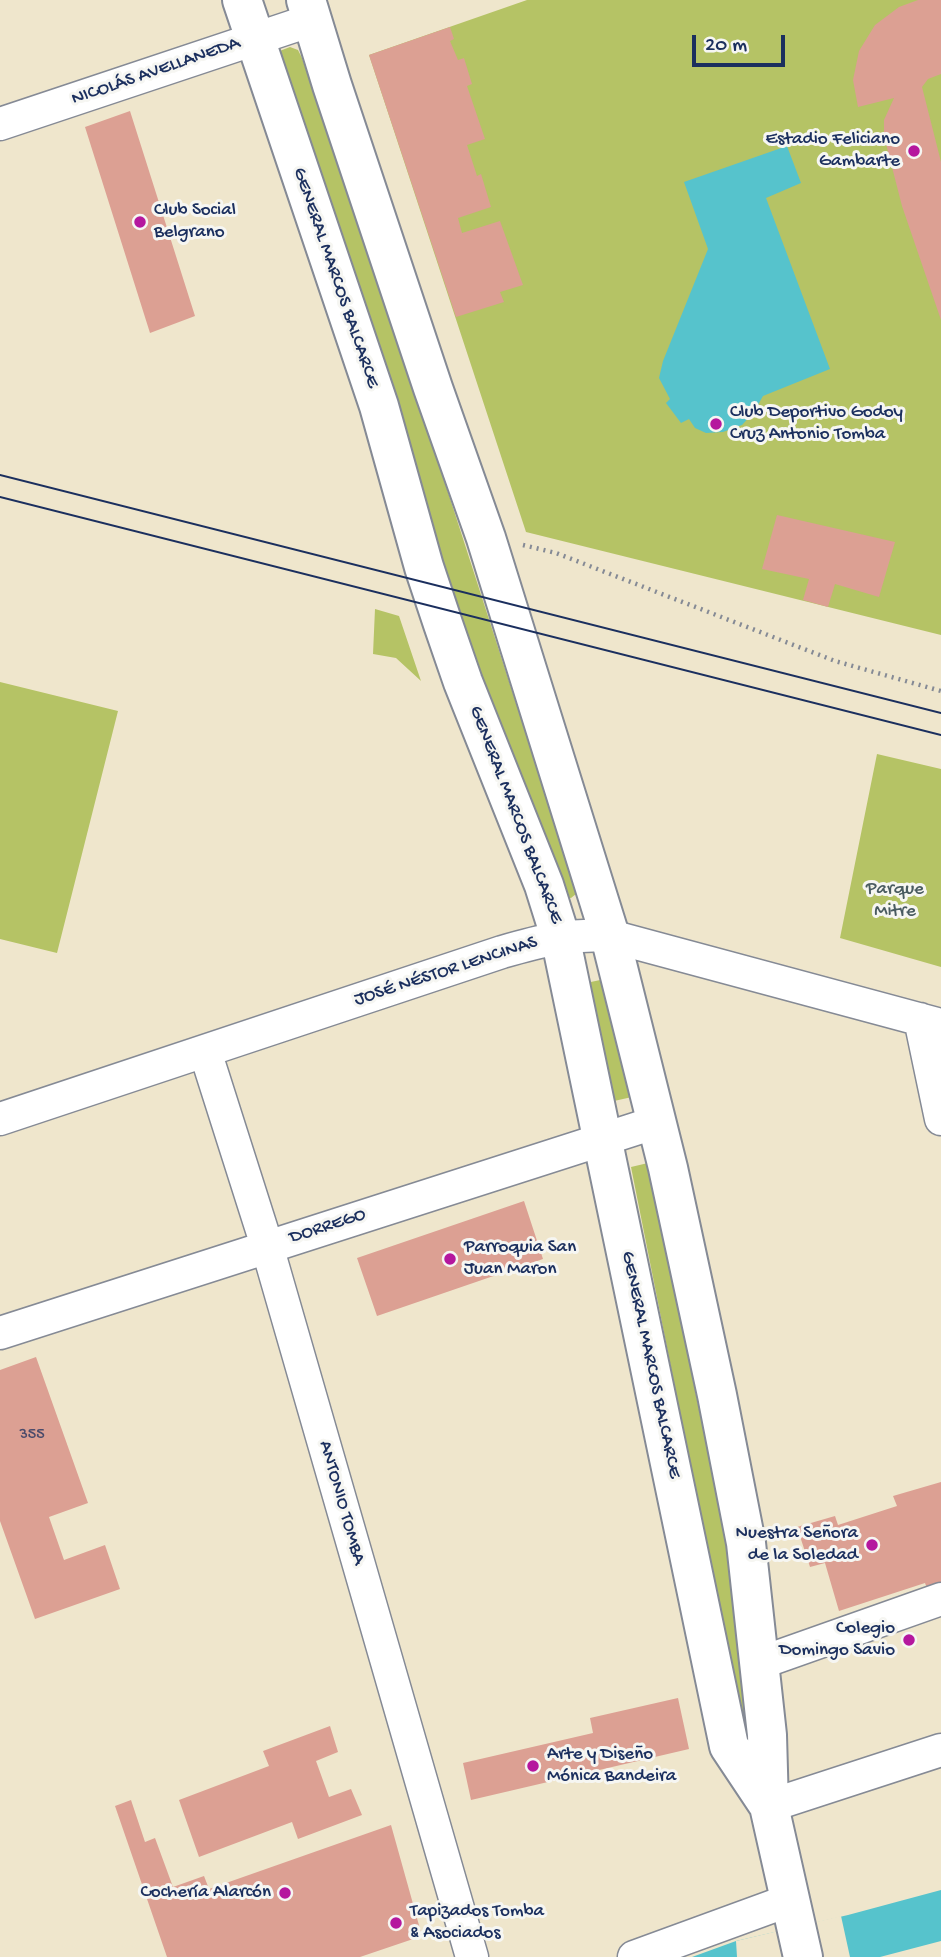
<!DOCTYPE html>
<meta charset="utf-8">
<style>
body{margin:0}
#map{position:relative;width:941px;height:1957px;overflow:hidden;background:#efe6cc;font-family:"Gochi Hand",sans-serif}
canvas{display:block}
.scale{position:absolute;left:692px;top:35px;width:93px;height:32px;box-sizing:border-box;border:4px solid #1b2f5e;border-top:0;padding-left:9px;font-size:21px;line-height:24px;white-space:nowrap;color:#1b2f5e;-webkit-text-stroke:5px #f6f6f2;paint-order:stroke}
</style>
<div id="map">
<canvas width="941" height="1957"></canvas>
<div class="scale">20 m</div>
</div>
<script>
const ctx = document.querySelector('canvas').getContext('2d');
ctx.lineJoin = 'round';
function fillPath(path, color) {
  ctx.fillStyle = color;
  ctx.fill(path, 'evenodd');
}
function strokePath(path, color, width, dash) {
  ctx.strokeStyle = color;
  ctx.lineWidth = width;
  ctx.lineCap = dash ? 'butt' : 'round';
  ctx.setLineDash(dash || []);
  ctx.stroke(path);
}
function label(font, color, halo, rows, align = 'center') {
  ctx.font = font + ' "Gochi Hand",sans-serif';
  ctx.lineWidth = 6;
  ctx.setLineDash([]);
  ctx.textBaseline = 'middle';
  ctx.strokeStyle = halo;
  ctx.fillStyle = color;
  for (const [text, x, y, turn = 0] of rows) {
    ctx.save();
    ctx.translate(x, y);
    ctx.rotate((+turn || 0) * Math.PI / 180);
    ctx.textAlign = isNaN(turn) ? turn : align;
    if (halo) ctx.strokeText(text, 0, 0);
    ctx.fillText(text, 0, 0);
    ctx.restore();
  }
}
const green = new Path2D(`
 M527,0H941V635L526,532L369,55Z
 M290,47L298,50L302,58L417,396L575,886L576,894L571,898L565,897L505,753L275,55L277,52Z
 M375,609L399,616L421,681L396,658L373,654Z
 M0,682L118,711L57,953L0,939Z
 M877,754L941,769V967L840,938Z
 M605,979L632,1097L614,1101L586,983Z
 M648,1163L724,1530L731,1573L747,1712L740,1714L631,1167Z`);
const water = new Path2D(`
 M787,146L801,183L766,198L830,369L763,396L754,412L742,425L723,432L706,433L695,428L689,419L681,423L666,403L670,399L659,378L663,361L708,249L684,182Z
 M941,1890V1941L880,1957H692L736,1941L848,1915Z`);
const pier = new Path2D(`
 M841,1916L850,1957H737L736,1941Z`);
const building = new Path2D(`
 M918,0H941V74L928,79L922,87L941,162V320L902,206L884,136V120L894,98L858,107L853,80L859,51L875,25L899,7Z
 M450,27L454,39L450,41L458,60L464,58L472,84L467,86L485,139L467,145L477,176L481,174L491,207L458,218L462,233L500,221L523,285L500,292L504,302L456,317L369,55Z
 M130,111L195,316L150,333L85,127Z
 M777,515L895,542L879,597L835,584L828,607L803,600L809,579L762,569Z
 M524,1201L543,1259L377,1316L357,1258Z
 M36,1357L88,1503L49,1517L64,1560L105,1545L120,1589L35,1619L0,1521V1370Z
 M941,1482V1587L928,1591L925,1583L839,1611L825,1563L810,1567L797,1527L835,1516L838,1525L897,1506L893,1496Z
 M678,1698L689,1749L471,1800L463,1763L593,1733L590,1718Z
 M330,1726L338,1752L316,1761L329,1797L351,1789L362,1815L298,1839L292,1822L199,1857L179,1800L269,1766L263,1751Z
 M131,1800L145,1842L155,1838L173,1887L204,1876L209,1889L391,1825L422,1936L360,1957H167L115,1806Z`);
const path = new Path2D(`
 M523,545L556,553L835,661L941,691`);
const minor = new Path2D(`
 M0,124L312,20
 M920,1019L941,1119
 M205,1051L267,1246L472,1957
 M0,1119L502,952C540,941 570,933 610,936L941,1025
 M0,1333L657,1122
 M760,1663L941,1599
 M769,1806L941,1750
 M634,1957L790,1900`);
const major = new Path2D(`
 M242,0L379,406L424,567L443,624L463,682L544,885L560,936L729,1746L769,1806
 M306,0L332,85L433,388L486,538L610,936L668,1168L717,1395L746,1543L767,1735L769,1806L803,1957`);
const tram = new Path2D(`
 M0,475L941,713
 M0,497L941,735`);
const markers = [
 [914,151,7,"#b5179e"],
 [140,222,7,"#b5179e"],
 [716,424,7,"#b5179e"],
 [450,1259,7,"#b5179e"],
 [872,1545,7,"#b5179e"],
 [909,1640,7,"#b5179e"],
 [533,1766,7,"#b5179e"],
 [285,1893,7,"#b5179e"],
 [396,1923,7,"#b5179e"]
];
const numberNames = [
 ["355",32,1436]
];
const streetNames = [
 ["NICOLÁS AVELLANEDA",156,72,-19],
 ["GENERAL MARCOS BALCARCE",335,278,71],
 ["GENERAL MARCOS BALCARCE",515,815,69],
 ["JOSÉ NÉSTOR LENCINAS",446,972,-18],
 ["DORREGO",328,1227,-18],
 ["GENERAL MARCOS BALCARCE",650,1365,78],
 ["ANTONIO TOMBA",341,1503,74]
];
const poiNames = [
 ["Estadio Feliciano",900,140,"right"],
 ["Gambarte",900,162,"right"],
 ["Club Social",154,211],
 ["Belgrano",154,233],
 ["Club Deportivo Godoy",730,413],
 ["Cruz Antonio Tomba",730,435],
 ["Parroquia San",464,1248],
 ["Juan Maron",464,1270],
 ["Nuestra Señora",858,1534,"right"],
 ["de la Soledad",858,1556,"right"],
 ["Colegio",895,1629,"right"],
 ["Domingo Savio",895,1651,"right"],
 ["Arte y Diseño",547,1755],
 ["Mónica Bandeira",547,1777],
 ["Cochería Alarcón",271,1893,"right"],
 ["Tapizados Tomba",410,1912],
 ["& Asociados",410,1934]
];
const parkNames = [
 ["Parque",895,890],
 ["Mitre",895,912]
];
fillPath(green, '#b5c365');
fillPath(water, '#56c3cc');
fillPath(pier, '#efe6cc');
fillPath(building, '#dca093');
strokePath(minor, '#858a95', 35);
strokePath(major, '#858a95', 42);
strokePath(path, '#858a95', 4.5, [2, 5]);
strokePath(minor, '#fff', 32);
strokePath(major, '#fff', 38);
strokePath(tram, '#1b2f5e', 2);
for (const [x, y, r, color] of markers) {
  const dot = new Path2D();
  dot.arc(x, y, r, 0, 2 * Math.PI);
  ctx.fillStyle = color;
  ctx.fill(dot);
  strokePath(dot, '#f6f6f2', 2.5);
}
label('16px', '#4b4b6b', null, numberNames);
label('19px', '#1b2f5e', '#f6f6f2', streetNames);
label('19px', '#1b2f5e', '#f6f6f2', poiNames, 'left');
label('19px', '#495b60', '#f6f6f2', parkNames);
</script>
